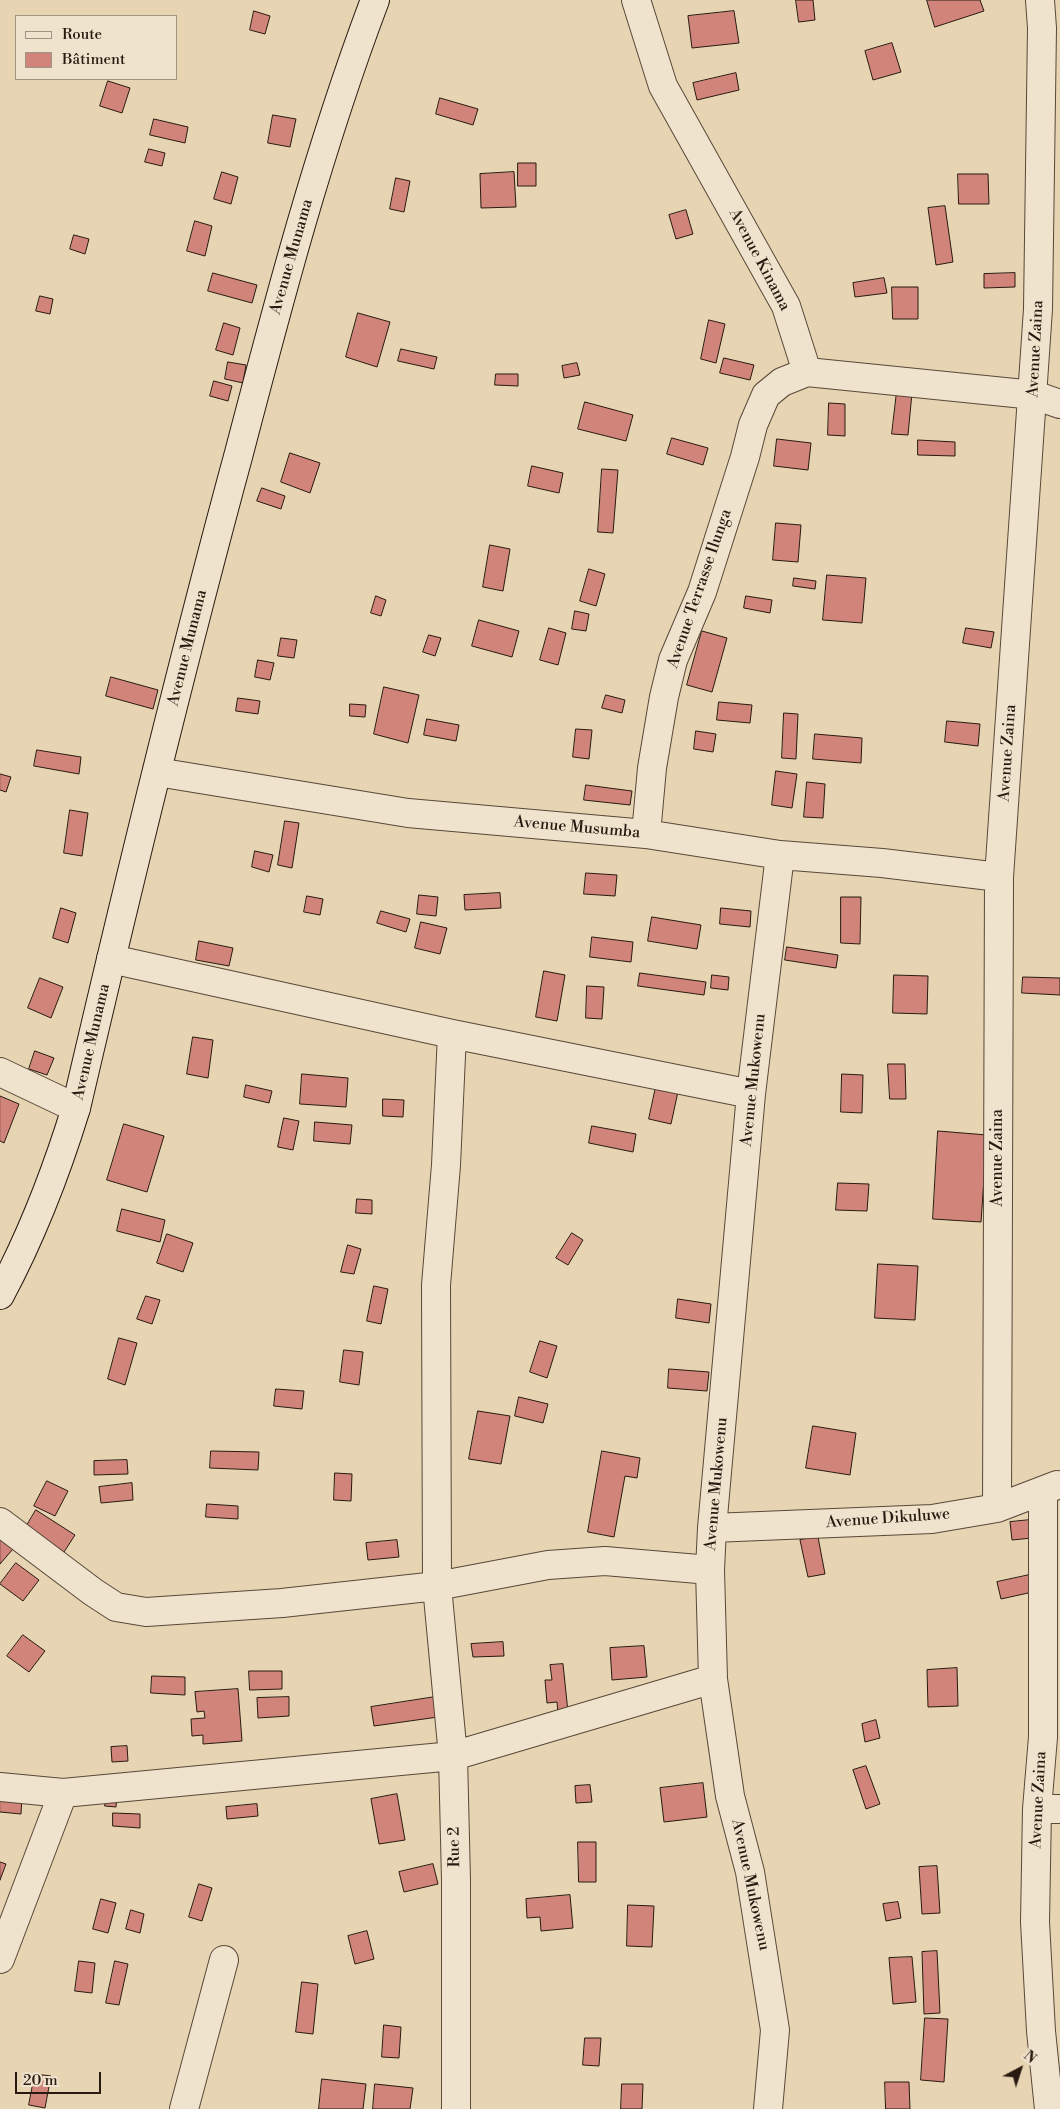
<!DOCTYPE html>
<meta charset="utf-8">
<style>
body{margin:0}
#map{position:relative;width:1060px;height:2109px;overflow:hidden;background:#e6d4b2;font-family:"Libre Bodoni",serif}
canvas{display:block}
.legend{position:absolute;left:15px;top:15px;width:162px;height:65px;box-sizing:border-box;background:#efe3cd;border:1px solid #9f9381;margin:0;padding:6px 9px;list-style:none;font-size:15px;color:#281a10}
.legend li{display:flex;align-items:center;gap:10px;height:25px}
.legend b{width:25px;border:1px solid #9f9381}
.north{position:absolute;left:995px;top:2044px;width:50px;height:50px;-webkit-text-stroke:4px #efe3cd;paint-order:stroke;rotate:40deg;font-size:14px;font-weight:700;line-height:20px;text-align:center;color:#281a10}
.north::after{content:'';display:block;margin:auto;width:18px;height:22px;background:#281a10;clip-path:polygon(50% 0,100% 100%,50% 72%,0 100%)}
.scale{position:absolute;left:15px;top:2072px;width:86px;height:22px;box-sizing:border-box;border:2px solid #281a10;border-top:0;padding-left:6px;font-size:15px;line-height:18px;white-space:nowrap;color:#281a10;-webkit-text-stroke:4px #efe3cd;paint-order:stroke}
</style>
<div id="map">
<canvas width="1060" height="2109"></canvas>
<ul class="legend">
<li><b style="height:6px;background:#efe3cd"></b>Route</li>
<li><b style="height:14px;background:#d1847a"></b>Bâtiment</li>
</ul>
<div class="north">N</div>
<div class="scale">20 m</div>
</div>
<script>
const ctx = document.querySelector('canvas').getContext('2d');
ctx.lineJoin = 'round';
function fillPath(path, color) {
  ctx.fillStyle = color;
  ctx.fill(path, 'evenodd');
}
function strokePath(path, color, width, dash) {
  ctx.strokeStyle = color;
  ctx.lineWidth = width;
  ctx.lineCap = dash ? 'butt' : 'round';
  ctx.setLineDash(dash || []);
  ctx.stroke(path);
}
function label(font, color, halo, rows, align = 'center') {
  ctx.font = font + ' "Libre Bodoni",serif';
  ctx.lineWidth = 5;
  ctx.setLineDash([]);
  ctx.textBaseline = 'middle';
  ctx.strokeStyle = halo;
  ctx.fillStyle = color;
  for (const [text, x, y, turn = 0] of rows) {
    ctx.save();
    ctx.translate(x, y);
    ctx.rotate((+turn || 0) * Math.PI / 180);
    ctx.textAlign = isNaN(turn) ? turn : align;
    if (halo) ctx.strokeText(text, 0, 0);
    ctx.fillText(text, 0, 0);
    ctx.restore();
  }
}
const building = new Path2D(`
 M796,0H813L815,20L799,22Z
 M927,0H980L984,11L935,27Z
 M254,11L270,16L265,34L250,30Z
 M734,11L739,43L692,48L688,16Z
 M892,43L901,72L873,80L865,51Z
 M736,73L739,90L697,100L693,83Z
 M108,81L130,88L122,113L100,106Z
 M440,98L478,109L473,125L436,114Z
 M273,115L296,119L290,147L268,143Z
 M154,119L188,127L185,143L150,135Z
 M149,149L165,153L162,166L145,162Z
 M518,163H536V186H518Z
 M222,172L238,177L231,204L214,199Z
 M514,172L516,207L481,208L480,174Z
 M958,174H988L989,204H959Z
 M396,178L410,181L404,212L390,209Z
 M945,206L953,262L936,265L928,208Z
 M686,210L693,234L676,239L669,215Z
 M195,221L212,226L205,256L187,251Z
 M74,235L89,239L85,254L70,249Z
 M213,273L257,285L252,303L208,291Z
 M1015,273V287L984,288V274Z
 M884,278L887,293L855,297L853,283Z
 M892,287H918V319H893Z
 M40,296L53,299L50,314L36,311Z
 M358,313L390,322L377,367L346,357Z
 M709,320L725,324L716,363L701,359Z
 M224,323L240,328L233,355L216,350Z
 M401,349L437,357L434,369L398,361Z
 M724,358L754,365L750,380L720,373Z
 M228,362L246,365L243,383L225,379Z
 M577,363L580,375L564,378L562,366Z
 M496,374H518V386L495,385Z
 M214,381L232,386L228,401L210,396Z
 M897,391L912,393L908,435L892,434Z
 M585,402L633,415L626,441L578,429Z
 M829,403L845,404V436L828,435Z
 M672,438L708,448L703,465L667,454Z
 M777,439L811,443L808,470L774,466Z
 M918,440L955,442V456L918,455Z
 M290,453L320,463L310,493L281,482Z
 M532,466L563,473L559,493L528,486Z
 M602,469L618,470L613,533L598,532Z
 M262,488L285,496L281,509L257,501Z
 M776,523L801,525L798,562L773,560Z
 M490,545L510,549L503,591L483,587Z
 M589,569L605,574L596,606L580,601Z
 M827,575L866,578L862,623L823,620Z
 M794,578L816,581L815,589L793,586Z
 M376,596L386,600L381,616L371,613Z
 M746,596L772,600L770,613L744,608Z
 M575,611L589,614L586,631L572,629Z
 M479,620L519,631L512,657L472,646Z
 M549,628L566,633L558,665L540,660Z
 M966,628L994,632L991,648L963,643Z
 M702,631L727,638L712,692L687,685Z
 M429,635L441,638L435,656L423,652Z
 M281,638L297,640L294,658L278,656Z
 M258,660L274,663L270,680L255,677Z
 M111,677L158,690L153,709L106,696Z
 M384,687L419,695L408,743L374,734Z
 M606,695L625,700L622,713L602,708Z
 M238,698L260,701L258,714L236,711Z
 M719,702L752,705L750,723L717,720Z
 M350,704L366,705L365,717L350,716Z
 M784,713L798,714L796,759L782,758Z
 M427,719L459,725L456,741L424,735Z
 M947,721L980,724L978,746L945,742Z
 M576,729L592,730L589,759L573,757Z
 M696,731L716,734L713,752L694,749Z
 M815,734L862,738L861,763L813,759Z
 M37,750L81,757L79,774L34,766Z
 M776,771L797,774L792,808L772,805Z
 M0,774L11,777L6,792L0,790Z
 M807,782L825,784L823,818L804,817Z
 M586,785L632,791L630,805L584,800Z
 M70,810L88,813L82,856L64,853Z
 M285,821L299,823L292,868L278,865Z
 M255,851L273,855L269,872L252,867Z
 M586,873L617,875L615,896L584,894Z
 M500,893L501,908L465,910L464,895Z
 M419,895L438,897L436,916L417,914Z
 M307,896L323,899L320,915L304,912Z
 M841,897H861L860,944L841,943Z
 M61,908L76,913L68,943L53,938Z
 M721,908L751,911L750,927L720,924Z
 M381,911L410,919L406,932L377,923Z
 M652,917L701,925L697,949L648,941Z
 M421,922L447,928L440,954L415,948Z
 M592,937L633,942L631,962L590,957Z
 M199,941L233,948L229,966L196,960Z
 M787,947L838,955L836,968L785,960Z
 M544,971L565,975L557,1021L536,1017Z
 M640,973L706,982L704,995L638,986Z
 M712,975L729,977L728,990L711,988Z
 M894,975L928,976L927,1014L893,1013Z
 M1023,977L1060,978V995L1022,993Z
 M40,978L63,987L51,1018L28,1008Z
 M587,986L604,987L602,1019L586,1018Z
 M193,1037L213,1040L208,1078L187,1074Z
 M35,1051L54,1058L47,1075L29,1069Z
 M888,1064H905L906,1099H890Z
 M302,1074L348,1078L346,1107L300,1104Z
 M842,1074L863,1075L862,1113L841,1112Z
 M657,1082L679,1087L671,1124L649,1119Z
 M246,1085L272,1091L269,1103L244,1097Z
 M0,1096L19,1104L4,1143L0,1141Z
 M383,1099L404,1100L403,1117L383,1116Z
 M284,1118L299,1121L293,1150L278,1147Z
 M315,1122L352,1125L350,1144L314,1141Z
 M124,1124L164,1136L147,1192L107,1180Z
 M592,1126L636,1134L633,1152L589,1143Z
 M938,1131L987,1135L981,1222L933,1219Z
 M838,1183L869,1184L867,1211L836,1210Z
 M357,1199L372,1200V1214L356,1213Z
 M122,1209L165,1220L160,1242L117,1231Z
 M572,1233L583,1240L568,1265L556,1258Z
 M167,1234L193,1243L183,1272L157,1263Z
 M348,1245L361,1249L354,1274L341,1272Z
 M878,1264L918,1266L915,1320L875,1318Z
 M374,1286L388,1289L381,1324L367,1321Z
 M146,1296L160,1300L152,1324L137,1319Z
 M678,1299L711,1304L709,1323L676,1318Z
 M119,1338L137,1343L125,1385L108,1379Z
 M540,1341L557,1346L547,1378L530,1372Z
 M344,1350L363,1352L359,1385L340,1382Z
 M669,1369L709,1372L707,1391L668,1388Z
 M276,1389L304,1391L302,1409L274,1406Z
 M519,1397L548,1404L543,1423L515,1416Z
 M478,1411L510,1416L501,1464L469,1459Z
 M813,1426L856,1433L850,1475L806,1468Z
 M211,1451L259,1452L258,1470L210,1468Z
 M602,1451L640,1458L637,1478L625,1476L614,1537L588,1532Z
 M127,1460L128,1474L94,1475V1461Z
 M335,1473L352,1474L351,1501L334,1500Z
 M47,1481L68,1491L55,1516L34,1506Z
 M132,1483L133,1500L101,1503L99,1487Z
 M207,1504L238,1506V1519L206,1517Z
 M36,1510L75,1535L64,1552L26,1527Z
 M1030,1520L1032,1538L1012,1540L1010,1522Z
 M818,1537L825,1574L808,1577L800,1540Z
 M0,1538L13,1549L0,1564Z
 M397,1540L399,1557L368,1560L366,1543Z
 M16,1563L39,1580L23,1601L0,1584Z
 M1034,1574L1037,1591L1001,1599L997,1582Z
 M23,1635L45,1651L29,1672L7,1656Z
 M503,1642L504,1656L473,1657L471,1644Z
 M644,1646L647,1677L612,1680L610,1648Z
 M563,1664L568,1712L558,1713L557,1702L547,1703L545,1680H552L550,1665Z
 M957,1668L958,1706L928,1707L927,1670Z
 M249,1671H282V1689L250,1690Z
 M152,1676L185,1677V1695L151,1693Z
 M238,1689L242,1741L203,1744V1735L192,1736L191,1719L205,1718L204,1711L197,1712L195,1692Z
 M289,1697V1716L258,1718L257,1698Z
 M435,1697L438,1717L374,1726L371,1707Z
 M876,1720L880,1738L865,1742L862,1724Z
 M127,1746L128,1761L112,1762L111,1747Z
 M866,1766L880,1804L866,1809L853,1770Z
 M703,1783L707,1817L664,1822L660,1788Z
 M590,1785L592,1802L576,1803L575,1786Z
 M0,1794L22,1796L21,1814L0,1812Z
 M106,1794L117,1795L116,1807L105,1806Z
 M397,1794L405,1840L379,1844L371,1799Z
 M257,1804L258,1816L227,1819L226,1807Z
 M113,1813L140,1814V1828L113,1826Z
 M578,1842H596V1882H579Z
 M0,1862L6,1864L0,1880Z
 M433,1864L438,1884L404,1892L399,1872Z
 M937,1866L940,1913L922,1914L919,1867Z
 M199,1884L212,1888L202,1921L189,1917Z
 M570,1895L573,1928L541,1931L540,1917L527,1918L526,1899Z
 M101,1899L116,1903L108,1933L93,1929Z
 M898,1902L901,1918L886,1921L883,1904Z
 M628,1905L654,1906L652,1947L627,1946Z
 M131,1910L144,1914L140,1933L126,1929Z
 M367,1931L374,1959L355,1964L348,1936Z
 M937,1951L940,2013L924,2014L922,1952Z
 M912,1957L916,2002L893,2004L889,1958Z
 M79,1961L95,1963L92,1993L75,1991Z
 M115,1961L128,1964L119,2005L106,2003Z
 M302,1982L318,1984L313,2034L296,2032Z
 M925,2018L948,2019L944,2082L921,2080Z
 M384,2025L401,2027L399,2058L382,2057Z
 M585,2038H601L599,2066L583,2065Z
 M35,2074L51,2076L45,2108L29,2105Z
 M322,2079L366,2084L363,2109H319Z
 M885,2082H909L910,2109H886Z
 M375,2084L413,2088L410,2109H373Z
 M622,2084H643L642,2109H621Z`);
const street = new Path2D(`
 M636,0L663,86L786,306L807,372
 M157,772L408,813L646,834L780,855L882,863L999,877
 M646,834L652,768L664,697L673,660L702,592L745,457L753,425L766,395L782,382L807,372L1034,395L1060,404
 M111,959L452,1034L751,1094
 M452,1034L446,1165L436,1285L437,1586L453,1756L456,1880V2109
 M0,1072L76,1108
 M1043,1491V1737L1037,1809L1035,1922L1041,2031L1049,2109
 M997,1508L999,877L1038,309L1042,28L1040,0
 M0,1522L93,1592L116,1607L146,1612L282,1603L437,1586L548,1565L605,1561L710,1570
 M712,1528L932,1519L997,1508L1057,1485
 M0,1787L63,1793L453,1756L713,1679
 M1037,1809H1060
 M0,1959L63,1793
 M184,2109L224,1960
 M768,2109L775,2030L750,1872L730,1796L713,1679L710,1570L712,1528L751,1094L780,855`);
const secondary = new Path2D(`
 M0,1295C32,1235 56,1173 76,1108C127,889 180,670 239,453C279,300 319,148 375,0`);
const streetNames = [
 ["Avenue Munama",292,257,-74],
 ["Avenue Kinama",759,260,62],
 ["Avenue Zaina",1036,349,-87],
 ["Avenue Terrasse Ilunga",700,589,-71],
 ["Avenue Munama",188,648,-76],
 ["Avenue Zaina",1008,753,-86],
 ["Avenue Musumba",577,828,5],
 ["Avenue Munama",92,1042,-77],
 ["Avenue Mukowenu",754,1080,-84],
 ["Avenue Zaina",998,1158,-90],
 ["Avenue Mukowenu",717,1484,-85],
 ["Avenue Dikuluwe",888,1519,-4],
 ["Avenue Zaina",1039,1800,-87],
 ["Rue 2",455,1847,-91],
 ["Avenue Mukowenu",750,1885,78]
];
fillPath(building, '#d1847a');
strokePath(building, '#281a10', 1);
strokePath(street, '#584838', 30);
strokePath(secondary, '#281a10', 30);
strokePath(street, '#efe3cd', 28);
strokePath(secondary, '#efe3cd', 28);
label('16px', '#281a10', '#efe3cd', streetNames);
</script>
